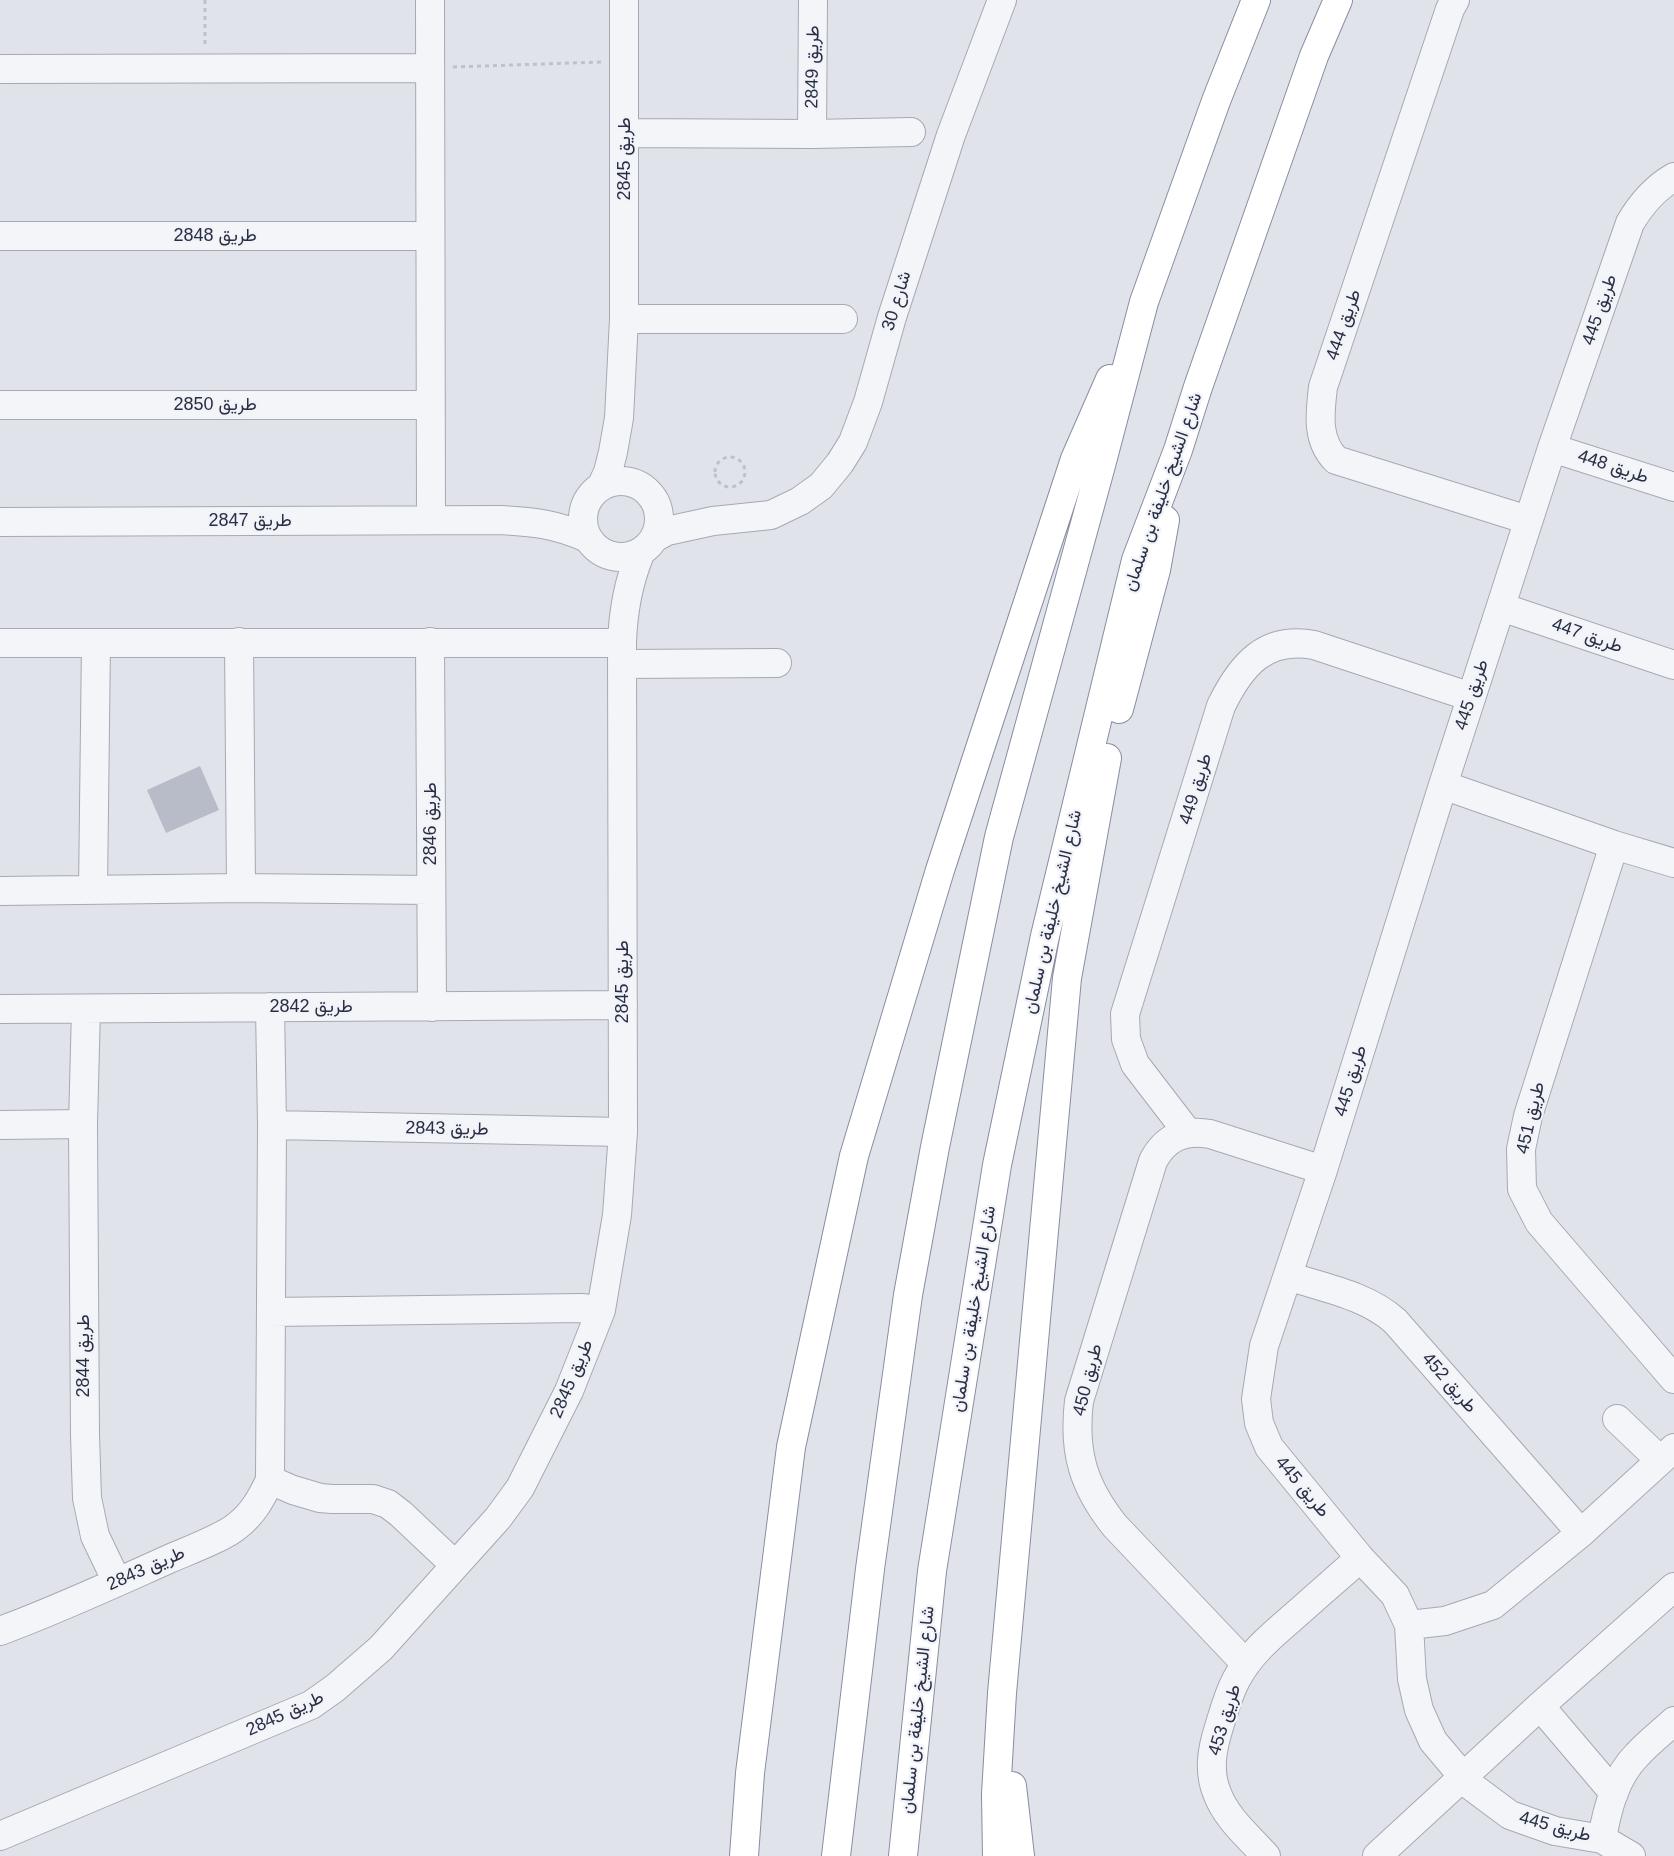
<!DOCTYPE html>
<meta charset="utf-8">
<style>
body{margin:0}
canvas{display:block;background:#e1e3ea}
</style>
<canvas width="1674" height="1856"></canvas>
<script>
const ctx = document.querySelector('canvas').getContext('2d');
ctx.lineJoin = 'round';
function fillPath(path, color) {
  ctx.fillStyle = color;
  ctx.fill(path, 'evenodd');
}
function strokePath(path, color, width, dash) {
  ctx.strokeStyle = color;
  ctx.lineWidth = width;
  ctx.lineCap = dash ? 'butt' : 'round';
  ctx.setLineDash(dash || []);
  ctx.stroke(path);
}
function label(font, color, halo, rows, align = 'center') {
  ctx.font = font + ' Arial,Vazirmatn,sans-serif';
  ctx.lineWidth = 4.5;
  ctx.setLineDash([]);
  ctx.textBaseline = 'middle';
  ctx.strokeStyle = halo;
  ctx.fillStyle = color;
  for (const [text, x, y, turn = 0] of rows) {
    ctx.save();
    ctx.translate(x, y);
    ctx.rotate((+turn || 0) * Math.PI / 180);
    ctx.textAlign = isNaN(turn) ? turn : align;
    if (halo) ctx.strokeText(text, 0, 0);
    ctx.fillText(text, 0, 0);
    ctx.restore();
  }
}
const building = new Path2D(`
 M200,766L219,810L166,833L147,790Z`);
const path = new Path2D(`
 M205,0V46
 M453,67L601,62
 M715 472a15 15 0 1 1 30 0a15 15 0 1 1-30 0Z`);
const minor = new Path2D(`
 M430,0L431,520
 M1455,0L1450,9L1323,387C1320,413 1316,440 1336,460L1528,520
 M0,69L430,68
 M625,133L812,134L911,132
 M812,134L813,0
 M0,236H430
 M624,319H843
 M0,405H430
 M1552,448L1674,487
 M583 519a38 38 0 1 1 76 0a38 38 0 1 1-76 0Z
 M601,487L608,472L613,452L619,418L624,319V0
 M0,522L501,520C534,522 556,524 587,538
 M656,537L667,531L713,521L771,515L800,501L821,486L840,463L853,442L868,402L892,317L951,135L1002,0
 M1501,607L1674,665
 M239,642L241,888
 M430,642L432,1007
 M0,643H622
 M622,664L777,663
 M1443,785L1614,845L1674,863
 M1614,845L1528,1116L1521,1149L1522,1189L1539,1222L1674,1379
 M93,890L96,643
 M0,891L241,888L431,890
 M0,1009L623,1005
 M86,1009L83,1124L85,1435L87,1498L95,1536L117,1582
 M0,1125L83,1124
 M272,1125L623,1132
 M1188,1133L1135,1064L1126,1039L1125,1014L1221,706C1241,665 1265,636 1314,645L1471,697
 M1288,1276C1324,1288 1366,1295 1395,1321L1581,1533
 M271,1312L581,1308L601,1310
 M1617,1419L1660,1460
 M270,1480L293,1490L320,1498L332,1499H373L388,1504L401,1514L455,1565
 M1409,1625L1445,1621L1493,1605L1581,1533L1674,1448
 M0,1631C57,1610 113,1584 169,1559C187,1551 223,1538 237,1526C253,1514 262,1497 270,1480L272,1125L270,1007
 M1246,1664L1115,1526C1083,1486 1073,1452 1079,1401L1153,1161C1165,1138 1184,1129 1210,1134L1323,1170
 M1540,1706L1614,1793
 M0,1836L311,1705L335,1688L381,1648L498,1518L520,1488L569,1391L601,1310L617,1215L623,1132L622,643C623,612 628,583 640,554
 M1602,1839C1607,1810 1615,1777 1637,1755C1648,1743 1662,1732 1674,1721
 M1266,1856C1249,1837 1226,1818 1217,1793C1208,1771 1212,1749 1219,1727C1224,1711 1228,1695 1236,1680C1251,1651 1276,1632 1300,1611C1320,1593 1340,1576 1360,1558
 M1377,1856L1540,1706L1674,1587
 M1631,1856L1602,1839L1555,1831L1510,1815L1471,1786L1433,1741L1419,1710L1412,1679L1409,1625L1395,1595L1360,1558L1269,1447L1259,1423L1256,1399L1264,1346L1323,1170L1443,785L1552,448L1630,223C1641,204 1655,188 1674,177`);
const highway = new Path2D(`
 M1119,709L1156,570L1165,520
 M1012,1786L1020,1856
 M744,1856L750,1773L791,1447L854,1156L940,870L1075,459L1110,379
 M836,1856L870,1569L908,1295L935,1147L999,837L1100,469L1144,302L1216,101L1256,0
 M903,1856L932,1571L997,1165L1045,936L1136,560L1178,450L1198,387L1314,56L1338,0
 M997,1856L996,1794L1002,1693L1067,978L1107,758`);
const streetNames = [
 ["طريق 2849",813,67,-89],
 ["طريق 2845",625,159,-90],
 ["طريق 2848",215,236],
 ["شارع 30",897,301,-73],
 ["طريق 445",1600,310,-71],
 ["طريق 444",1344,325,-71],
 ["طريق 2850",215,405],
 ["طريق 448",1613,467,18],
 ["شارع الشيخ خليفة بن سلمان",1163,492,-71],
 ["طريق 2847",250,521],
 ["طريق 447",1587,636,19],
 ["طريق 445",1472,695,-72],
 ["طريق 449",1196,789,-73],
 ["طريق 2846",431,824,-90],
 ["شارع الشيخ خليفة بن سلمان",1053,912,-77],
 ["طريق 2845",623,982,-90],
 ["طريق 2842",311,1007],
 ["طريق 445",1351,1081,-73],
 ["طريق 451",1531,1118,-77],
 ["طريق 2843",447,1129,1],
 ["شارع الشيخ خليفة بن سلمان",974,1309,-81],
 ["طريق 2844",84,1356,-90],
 ["طريق 2845",572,1379,-67],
 ["طريق 450",1088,1380,-76],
 ["طريق 452",1449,1383,49],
 ["طريق 445",1302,1487,50],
 ["طريق 2843",146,1569,-24],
 ["شارع الشيخ خليفة بن سلمان",918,1710,-84],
 ["طريق 2845",285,1714,-25],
 ["طريق 453",1225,1720,-73],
 ["طريق 445",1555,1827,15]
];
fillPath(building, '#b8bcc8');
strokePath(minor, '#a6a9b5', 30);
strokePath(highway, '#878ea2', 30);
strokePath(path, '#bfc1c9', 3, [4, 4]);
strokePath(minor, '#f4f5f8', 28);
strokePath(highway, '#fff', 28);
label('18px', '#282e43', '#f1f3f8', streetNames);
</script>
